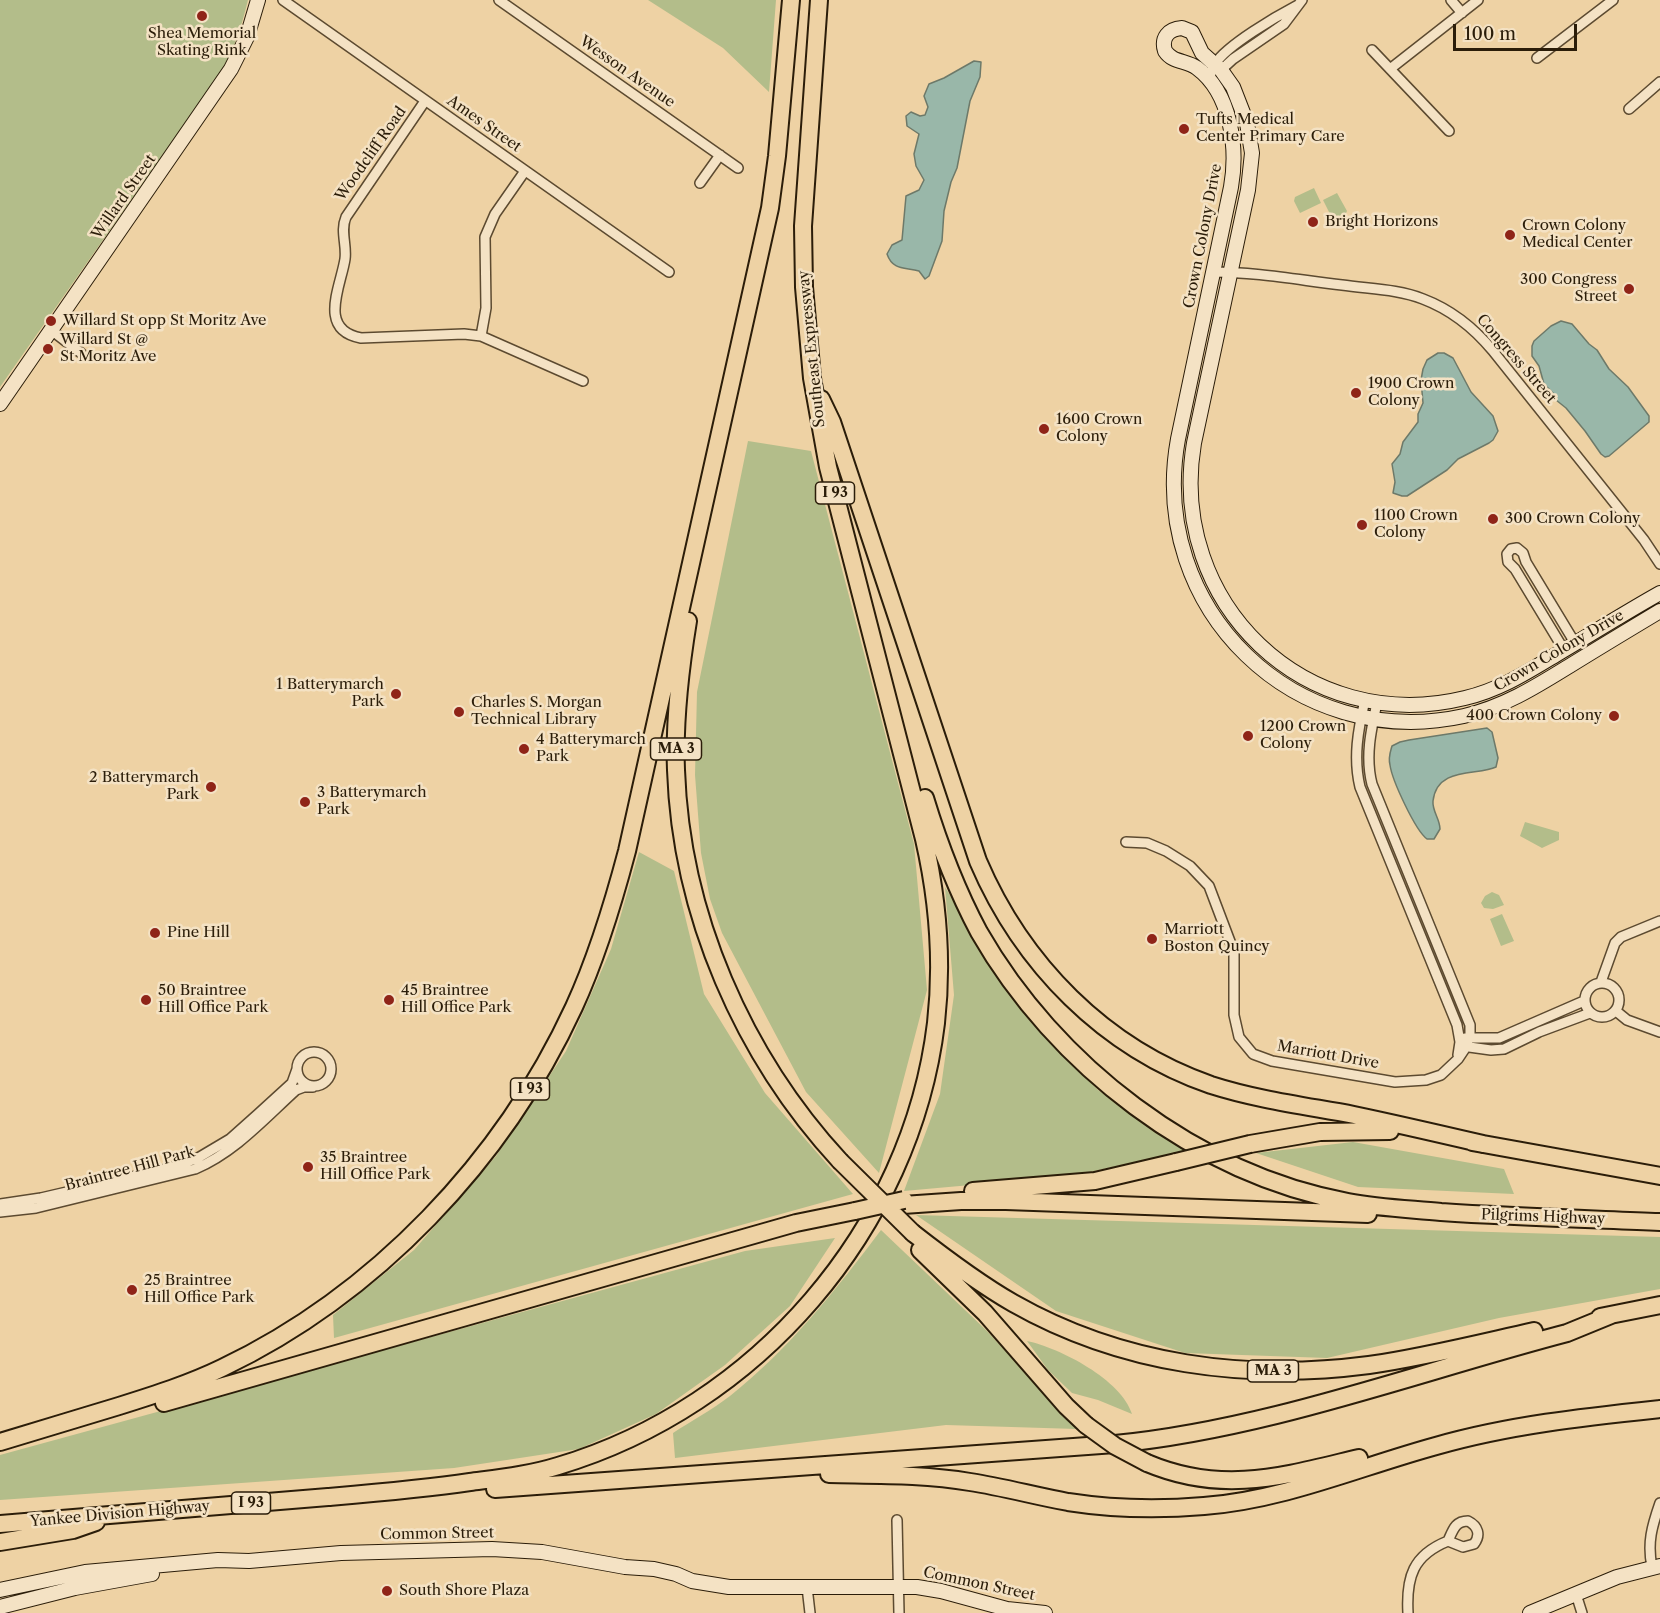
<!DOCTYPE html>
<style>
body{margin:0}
#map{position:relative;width:1660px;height:1613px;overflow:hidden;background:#eed2a4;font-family:"Libre Caslon Text",serif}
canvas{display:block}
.scale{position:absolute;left:1453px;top:24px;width:124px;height:27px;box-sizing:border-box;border:3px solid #2b1d09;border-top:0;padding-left:8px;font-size:18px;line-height:21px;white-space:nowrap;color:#2b1d09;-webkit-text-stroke:4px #f4e2c4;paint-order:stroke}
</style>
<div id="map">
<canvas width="1660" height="1613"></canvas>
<div class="scale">100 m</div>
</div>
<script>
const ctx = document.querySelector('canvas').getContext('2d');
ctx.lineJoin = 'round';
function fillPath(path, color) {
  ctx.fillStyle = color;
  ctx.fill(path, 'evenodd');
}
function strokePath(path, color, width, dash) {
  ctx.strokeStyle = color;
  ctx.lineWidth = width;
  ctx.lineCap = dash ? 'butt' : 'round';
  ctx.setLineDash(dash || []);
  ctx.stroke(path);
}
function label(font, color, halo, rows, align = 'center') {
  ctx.font = font + ' "Libre Caslon Text",serif';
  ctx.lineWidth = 5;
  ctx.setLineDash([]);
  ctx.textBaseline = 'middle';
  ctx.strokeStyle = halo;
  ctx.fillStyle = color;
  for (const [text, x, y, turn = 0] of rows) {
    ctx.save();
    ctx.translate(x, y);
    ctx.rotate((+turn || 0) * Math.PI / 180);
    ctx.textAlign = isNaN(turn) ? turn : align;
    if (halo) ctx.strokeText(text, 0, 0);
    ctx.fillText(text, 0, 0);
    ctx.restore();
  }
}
const green = new Path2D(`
 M0,0H248C241,28 235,48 220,73L0,387Z
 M648,0H776L769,92L723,48Z
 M1314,188L1321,203L1300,213L1294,201L1295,197Z
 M1337,193L1347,211L1341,223L1336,226L1323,200Z
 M748,441L811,451L914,844L927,990L879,1173L806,1092L722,933L710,899L701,853L695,775L697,692Z
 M1525,822L1559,832V840L1542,848L1520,836Z
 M639,852L674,871L704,994L765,1093L853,1194L334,1338L333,1315L414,1250L496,1156L566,1051L611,949Z
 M945,887L1014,1000L1098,1090L1187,1151L1071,1176L904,1191L940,1094L954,995Z
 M1492,892L1499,895L1504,905L1493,909L1484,908L1481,903L1485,896Z
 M1502,914L1514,941L1501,946L1490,919Z
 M1353,1142L1504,1169L1514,1194L1358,1187L1256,1153Z
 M916,1215L1660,1237V1289L1499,1318L1327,1358L1185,1353L1056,1311Z
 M881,1230L986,1330L1077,1429L946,1425L675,1458L673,1433C691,1421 712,1410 730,1396C789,1349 836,1290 881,1230Z
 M835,1238L790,1306L725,1365L656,1414L579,1449L454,1468L0,1500V1455L745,1251Z
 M1027,1341C1060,1348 1122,1380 1132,1414L1098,1400L1072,1393L1048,1370Z`);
const water = new Path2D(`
 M974,61L981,62L980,77L970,101L957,168L951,182L944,211L942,241L929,276L925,279L919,271C905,267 893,271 887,254L892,245L902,240L906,196L919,190L924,180L916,166L914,154L919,134L907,126L906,116L911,112L920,116L925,115L928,107L924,96L929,84L944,78Z
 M1561,321L1572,324L1589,344L1597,350L1609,369L1628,387L1649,416V422L1609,456L1605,457L1601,454L1585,431L1566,408L1556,400L1553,393L1544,384L1539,366L1532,356V346L1534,341L1551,326Z
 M1438,353H1444L1453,358L1471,392L1493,416L1498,431L1493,440L1489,443L1458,459L1447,470L1407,496H1402L1393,493L1395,482L1392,464L1400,454L1403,442L1418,422V414L1423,403L1421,380L1423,369L1427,360Z
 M1487,728L1492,732L1498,758L1496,767C1478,776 1437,766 1433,801C1432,811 1440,819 1440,829L1434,839H1427C1415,830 1392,780 1390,765C1388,758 1390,753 1392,746L1400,742L1409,740Z`);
const street = new Path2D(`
 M283,0L669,272
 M499,0L738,168
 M1451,0L1462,13
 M1372,50L1449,131
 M1537,58L1613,0
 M1390,69L1478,0
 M1221,70L1233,59L1284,24L1302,0
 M1210,82C1210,76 1211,70 1215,64C1227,45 1277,16 1298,5
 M425,101L346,217C340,231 347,245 345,259C341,286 317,330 361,338L464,334L481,336L583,381
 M1629,109L1660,82
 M700,183L720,155
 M1213,272C1256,272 1299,280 1342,285C1369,289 1398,289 1423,299C1452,310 1474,328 1493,351L1644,540L1660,564
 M51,330L81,353
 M481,336L486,308L485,237L495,214L525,171
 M1564,650L1515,569L1508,562L1507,554L1511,549L1517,548L1523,553L1526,562L1575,643
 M1365,700C1358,730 1353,758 1360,787L1457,1025L1460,1042L1458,1055
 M1126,842L1147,843L1166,851L1190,866L1209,886L1234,952V1015L1239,1037L1253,1054L1272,1061L1395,1082L1426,1080L1441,1075L1458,1059L1466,1047L1470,1035V1025L1372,784C1365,757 1371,730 1377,703
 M1601,982L1615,943L1621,937L1660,921
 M1585 1000a17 17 0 1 1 34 0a17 17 0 1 1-34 0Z
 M1616,1011L1627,1020L1660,1032
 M1465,1038H1499L1584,1001
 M1462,1046L1491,1050L1504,1049L1539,1032L1590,1013
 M297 1069a17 17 0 1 1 34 0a17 17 0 1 1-34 0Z
 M0,1204L41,1198L170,1168L198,1158L230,1139L258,1114L292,1083L297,1069
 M0,1212L36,1208L195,1169C235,1152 264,1119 296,1090L304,1087H313
 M897,1520L899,1613
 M1468,1521C1478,1526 1481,1535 1474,1544L1463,1547L1448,1541C1453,1530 1455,1521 1468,1521Z
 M1652,1567C1647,1543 1652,1526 1660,1503
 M807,1587L810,1613
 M1576,1594L1582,1613
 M1408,1613C1406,1577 1413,1555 1448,1541`);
const secondary = new Path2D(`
 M0,404L231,69L247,37L258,0
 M1660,593C1626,612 1593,633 1559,653C1529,671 1500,690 1465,698C1306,737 1167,603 1194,443L1248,190L1252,153L1247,123L1233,87L1221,70L1202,53L1192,32L1182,28C1168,29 1161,38 1165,51C1173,63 1186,60 1197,68C1231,93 1238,148 1231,187L1178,439C1147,609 1296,753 1464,716C1504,707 1537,686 1571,665C1600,647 1630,629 1660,611
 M0,1590L85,1572L218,1560L249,1561L341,1553L492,1549L542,1552L625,1567L654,1569L676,1574L692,1581L729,1587H917L941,1591L1007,1609L1045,1613
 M0,1607L75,1588L152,1574
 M1530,1613L1617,1577L1660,1566`);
const highway = new Path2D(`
 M821,399L832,422L978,861C1022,964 1104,1048 1211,1085C1258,1100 1306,1106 1354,1115C1397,1124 1440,1134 1483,1144
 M688,621C680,670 674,720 676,770C681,914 743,1056 840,1161
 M925,798C939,844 956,889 979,932C1055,1065 1196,1174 1348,1202C1379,1208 1410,1209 1441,1212C1514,1217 1587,1219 1660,1222
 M1472,1142L1660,1176
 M1250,1144L1320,1132L1390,1131
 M973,1191L1095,1181L1176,1162
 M903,1205L961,1201H1006L1368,1214
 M913,1233C945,1258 978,1283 1013,1303C1122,1365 1246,1381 1369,1365C1425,1357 1480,1343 1534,1331
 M920,1250L985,1313L1066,1406L1086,1425
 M1600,1317L1660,1305
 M164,1403L796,1223L855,1211
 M0,1442C40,1430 79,1418 119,1406C154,1395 189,1384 222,1368C375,1295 503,1161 574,1007C597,957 613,904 627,851L770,208L777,156L791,0
 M1147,1463C1223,1495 1283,1476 1359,1458
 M829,1474C876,1475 924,1474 970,1482C1003,1487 1035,1496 1068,1502C1113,1509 1159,1510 1204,1506C1284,1500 1359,1467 1436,1446C1509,1425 1585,1417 1660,1409
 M495,1489L1115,1444C1268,1429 1418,1372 1567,1333L1611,1315
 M0,1524C109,1515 218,1506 328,1497C375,1493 423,1489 470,1482C500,1478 529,1475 558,1466C756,1407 911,1230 936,1023C943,961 938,900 924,839L828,467L812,378L804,287L803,226L819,0
 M0,1542L73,1530L96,1522`);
const highwayBridge = new Path2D(`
 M840,1161L913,1233
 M1176,1162L1250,1144
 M855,1211L904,1200
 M1086,1425L1115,1446L1147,1463`);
const markers = [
 [202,16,6,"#8f2418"],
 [1184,129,6,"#8f2418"],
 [1313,222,6,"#8f2418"],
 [1510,235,6,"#8f2418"],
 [1629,289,6,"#8f2418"],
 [51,321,6,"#8f2418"],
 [48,349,6,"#8f2418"],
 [1356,393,6,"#8f2418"],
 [1044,429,6,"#8f2418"],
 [1493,519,6,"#8f2418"],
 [1362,525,6,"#8f2418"],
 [396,694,6,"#8f2418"],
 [459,712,6,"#8f2418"],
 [1614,716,6,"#8f2418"],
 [1248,736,6,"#8f2418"],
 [524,749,6,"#8f2418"],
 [211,787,6,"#8f2418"],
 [305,802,6,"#8f2418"],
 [155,933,6,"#8f2418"],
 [1152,939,6,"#8f2418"],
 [146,1000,6,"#8f2418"],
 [389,1000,6,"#8f2418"],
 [308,1167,6,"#8f2418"],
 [132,1290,6,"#8f2418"],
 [387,1591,6,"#8f2418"]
];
const shields = [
 [835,493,39],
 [676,749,51],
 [530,1089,39],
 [1273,1371,51],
 [251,1503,39]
];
const shieldNames = [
 ["I 93",835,493],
 ["MA 3",676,749],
 ["I 93",530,1089],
 ["MA 3",1273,1371],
 ["I 93",251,1503]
];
const poiNames = [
 ["Shea Memorial",202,34,"center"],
 ["Skating Rink",202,51,"center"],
 ["Tufts Medical",1196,120],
 ["Center Primary Care",1196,137],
 ["Bright Horizons",1325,222],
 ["Crown Colony",1522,226],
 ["Medical Center",1522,243],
 ["300 Congress",1617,280,"right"],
 ["Street",1617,297,"right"],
 ["Willard St opp St Moritz Ave",63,321],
 ["Willard St @",60,340],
 ["St Moritz Ave",60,357],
 ["1900 Crown",1368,384],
 ["Colony",1368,401],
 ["1600 Crown",1056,420],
 ["Colony",1056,437],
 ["1100 Crown",1374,516],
 ["Colony",1374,533],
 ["300 Crown Colony",1505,519],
 ["1 Batterymarch",384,685,"right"],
 ["Park",384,702,"right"],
 ["Charles S. Morgan",471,703],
 ["Technical Library",471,720],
 ["400 Crown Colony",1602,716,"right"],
 ["1200 Crown",1260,727],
 ["Colony",1260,744],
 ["4 Batterymarch",536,740],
 ["Park",536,757],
 ["2 Batterymarch",199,778,"right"],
 ["Park",199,795,"right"],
 ["3 Batterymarch",317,793],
 ["Park",317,810],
 ["Marriott",1164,930],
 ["Boston Quincy",1164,947],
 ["Pine Hill",167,933],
 ["50 Braintree",158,991],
 ["Hill Office Park",158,1008],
 ["45 Braintree",401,991],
 ["Hill Office Park",401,1008],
 ["35 Braintree",320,1158],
 ["Hill Office Park",320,1175],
 ["25 Braintree",144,1281],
 ["Hill Office Park",144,1298],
 ["South Shore Plaza",399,1591]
];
const streetNames = [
 ["Wesson Avenue",627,72,35],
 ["Ames Street",484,124,35],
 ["Woodcliff Road",371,154,-55],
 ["Willard Street",124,197,-55],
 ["Crown Colony Drive",1203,236,-79],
 ["Southeast Expressway",812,349,-96],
 ["Congress Street",1516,359,49],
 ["Crown Colony Drive",1559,651,-30],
 ["Marriott Drive",1328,1055,10],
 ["Braintree Hill Park",130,1169,-15],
 ["Pilgrims Highway",1543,1217,2],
 ["Yankee Division Highway",120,1514,-5],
 ["Common Street",437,1534,-1],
 ["Common Street",979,1584,12]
];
fillPath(green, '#b3bd8a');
fillPath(water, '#99b7a9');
strokePath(water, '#6d7969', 1.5);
strokePath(street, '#5c4a30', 12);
strokePath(secondary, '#2b1d09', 16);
strokePath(highway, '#2b1d09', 20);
strokePath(street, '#f4e2c4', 9);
strokePath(secondary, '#f4e2c4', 14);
strokePath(highway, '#eed2a4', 16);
strokePath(highwayBridge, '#2b1d09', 20, []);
strokePath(highwayBridge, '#eed2a4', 16);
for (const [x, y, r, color] of markers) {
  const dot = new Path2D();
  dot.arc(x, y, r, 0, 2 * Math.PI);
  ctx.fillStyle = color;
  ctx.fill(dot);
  strokePath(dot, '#f4e2c4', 2);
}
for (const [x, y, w] of shields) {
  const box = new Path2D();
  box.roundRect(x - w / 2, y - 11, w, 22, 4.5);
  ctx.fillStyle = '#f4e2c4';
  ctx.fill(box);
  strokePath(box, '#2b1d09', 1.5);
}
label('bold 14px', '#2b1d09', null, shieldNames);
label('15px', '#2b1d09', '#f4e2c4', poiNames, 'left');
label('15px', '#2b1d09', '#f4e2c4', streetNames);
</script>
